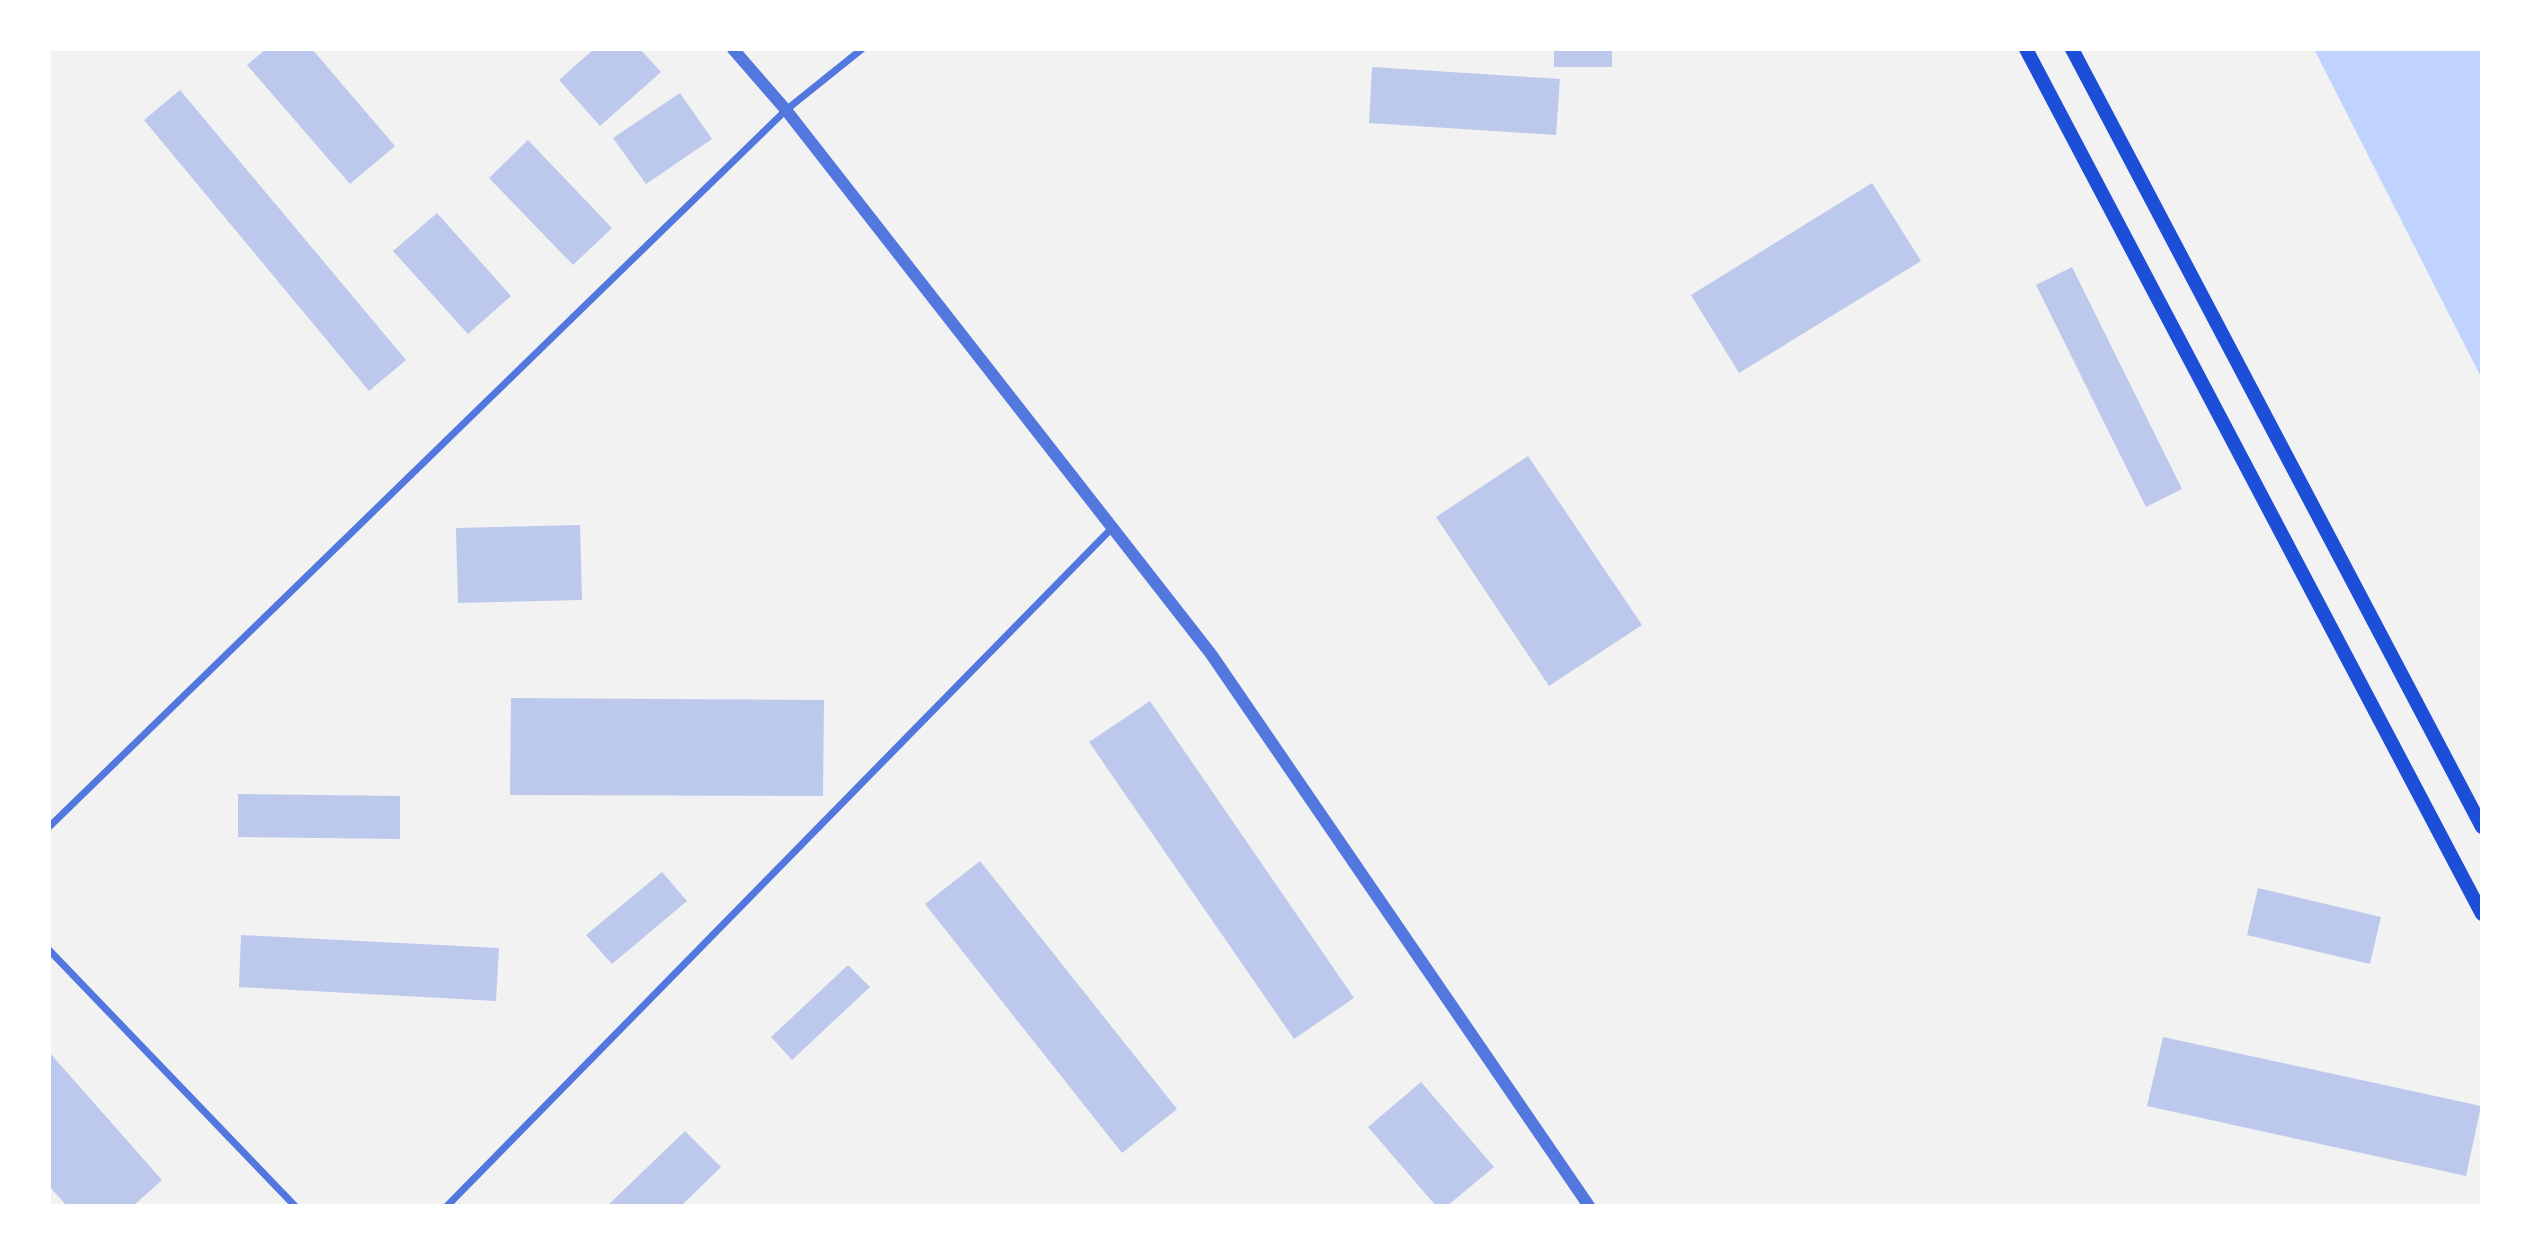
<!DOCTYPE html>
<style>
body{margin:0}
#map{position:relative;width:2531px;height:1255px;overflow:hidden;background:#f2f2f2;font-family:"Work Sans",sans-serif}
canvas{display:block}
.frame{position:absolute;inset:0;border:51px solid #fff;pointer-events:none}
</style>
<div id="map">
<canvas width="2531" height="1255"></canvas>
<div class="frame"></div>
</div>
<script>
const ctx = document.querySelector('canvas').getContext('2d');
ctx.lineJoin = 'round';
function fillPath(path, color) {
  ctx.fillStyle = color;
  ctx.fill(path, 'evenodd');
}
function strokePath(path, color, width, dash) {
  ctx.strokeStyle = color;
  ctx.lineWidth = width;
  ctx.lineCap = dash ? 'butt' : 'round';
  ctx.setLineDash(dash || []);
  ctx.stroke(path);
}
const water = new Path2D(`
 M2314,49H2482V379Z`);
const building = new Path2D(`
 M266,49H312L395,146L350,184L247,65Z
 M594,49H640L661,72L600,126L559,80Z
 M1554,49H1612V67H1554Z
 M1372,67L1560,79L1556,135L1369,123Z
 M180,90L406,360L369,391L144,120Z
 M680,93L712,139L646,184L613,138Z
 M528,140L612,228L573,265L489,178Z
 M1872,183L1921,261L1739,373L1691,295Z
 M437,213L511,296L468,334L393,251Z
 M2072,267L2182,489L2146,507L2036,285Z
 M1528,456L1642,625L1549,686L1436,517Z
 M580,525L582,600L458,603L456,528Z
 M511,698L824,700L823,796L510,795Z
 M1150,701L1354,998L1294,1039L1089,742Z
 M238,794L400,796V839L238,837Z
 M980,861L1177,1109L1122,1153L925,904Z
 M662,872L687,901L612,964L586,935Z
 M2258,888L2381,917L2370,964L2247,935Z
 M241,935L499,948L496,1001L239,987Z
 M848,965L870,987L792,1060L771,1037Z
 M2163,1037L2481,1106L2466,1176L2147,1106Z
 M49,1052L162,1180L133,1206H67L49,1186Z
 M1421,1082L1494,1167L1447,1206H1436L1368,1127Z
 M685,1131L721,1167L681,1206H607Z`);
const minor = new Path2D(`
 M49,827L786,110L862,49
 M49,950L295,1206
 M447,1206L1112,528`);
const tertiary = new Path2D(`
 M733,49L786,110L1211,654L1589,1206`);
const secondary = new Path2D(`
 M2026,49L2482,914
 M2072,49L2482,827`);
fillPath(water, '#bfd3fe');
fillPath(building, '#bdc9ec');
strokePath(minor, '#5277de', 7);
strokePath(tertiary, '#5277de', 12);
strokePath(secondary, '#1d4ed8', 14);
</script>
